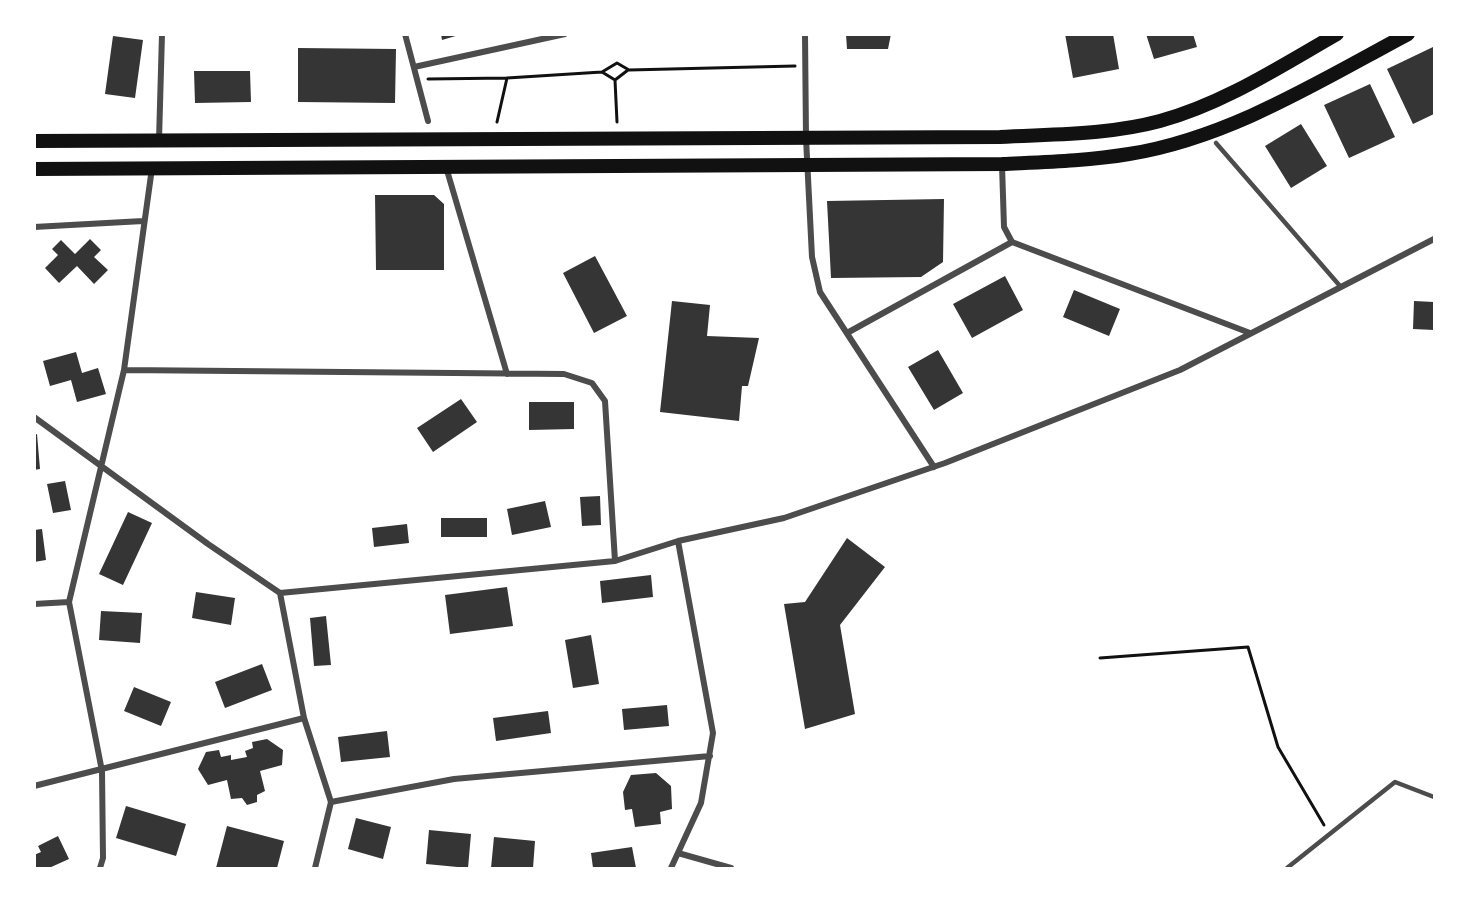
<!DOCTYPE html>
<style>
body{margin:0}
#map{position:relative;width:1469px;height:903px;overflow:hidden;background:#fff;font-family:"PT Sans",sans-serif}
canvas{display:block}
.frame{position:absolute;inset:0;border:36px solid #fff;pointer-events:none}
</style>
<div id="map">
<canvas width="1469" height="903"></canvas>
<div class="frame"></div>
</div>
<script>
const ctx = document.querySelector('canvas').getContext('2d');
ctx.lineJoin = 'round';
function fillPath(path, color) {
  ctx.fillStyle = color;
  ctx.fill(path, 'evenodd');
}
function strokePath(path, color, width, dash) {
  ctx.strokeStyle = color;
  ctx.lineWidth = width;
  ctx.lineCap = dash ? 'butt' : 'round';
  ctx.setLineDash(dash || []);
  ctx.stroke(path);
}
const building = new Path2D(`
 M441,34H459V35L442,40Z
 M846,34H891L888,49H847Z
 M1065,34H1113L1119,69L1073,78Z
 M1146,34H1193L1197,47L1154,59Z
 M113,36L143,40L135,98L105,94Z
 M1433,47L1434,114L1413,124L1387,69Z
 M298,48L396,49L395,103L298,102Z
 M194,71H250L251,102L195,103Z
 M1370,84L1395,137L1349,158L1324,105Z
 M1301,124L1327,166L1291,188L1265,146Z
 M375,195H434L444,204V270H376Z
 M944,199L943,262L921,277L831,278L827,201Z
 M90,239L101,250L94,257L108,270L94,284L77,266L59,283L45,268L58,255L52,249L61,240L75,254Z
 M595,256L627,316L594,333L563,273Z
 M1005,276L1023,310L972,338L953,304Z
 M1074,290L1120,309L1109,336L1063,317Z
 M672,301L710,305L707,336L759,338L748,386H742L739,421L660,412Z
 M1414,301L1434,302V330L1413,329Z
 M938,350L963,393L934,410L908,367Z
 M76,352L82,373L98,368L106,394L77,402L71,380L50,386L43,361Z
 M461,399L477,422L433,452L417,428Z
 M529,402H574V429L529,430Z
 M37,434L40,469L34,470V435Z
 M65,481L71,510L53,513L47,484Z
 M600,496L601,525L582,526L580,497Z
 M545,501L551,527L512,535L507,509Z
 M128,512L152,523L123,585L99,574Z
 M441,518H487V537H441Z
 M407,524L409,543L374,547L372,528Z
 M42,529L46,560L34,562V530Z
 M847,538L885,567L840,625L855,714L805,729L784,604L805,602Z
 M651,575L653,597L602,603L600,581Z
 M507,587L513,626L450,634L445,595Z
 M196,592L235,598L231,625L192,618Z
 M101,611L142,613L140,643L99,640Z
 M326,616L331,665L314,666L310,618Z
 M591,635L599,684L573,688L565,640Z
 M262,664L272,690L225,708L215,682Z
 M134,687L171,702L161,726L124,711Z
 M667,705L669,726L624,730L622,709Z
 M548,711L551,733L496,741L493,718Z
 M387,731L390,757L341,762L338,737Z
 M267,739L283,750L282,765L260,771L265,791L257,795V802L247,805L242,798L231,799L227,780L208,785L198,769L206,752L219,750L221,757L231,755V760L247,757L245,751L253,748L252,742Z
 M656,773L671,786L672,809L660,812L661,824L635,827L632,809L625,810L623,792L631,775Z
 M126,806L186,824L176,856L116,838Z
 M356,818L391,827L383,859L348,849Z
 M227,826L284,841L277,868H216Z
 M429,830L471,834L468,868L426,864Z
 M58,836L69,859L49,868H34V855L41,852L38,846Z
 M494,837L535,841L533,868H491Z
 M632,847L636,868H593L591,853Z`);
const path = new Path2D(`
 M602,72L615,80L628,70
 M428,79L507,78
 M615,80L617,122
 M497,122L507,78L602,72L617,63L629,70L795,66
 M1100,658L1248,647L1278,747L1324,825`);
const service = new Path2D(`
 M1216,143L1340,286
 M1287,868L1395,782L1434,797`);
const minor = new Path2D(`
 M405,34L428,121
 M805,34L806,138L812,257L820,292L934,467
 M414,67L565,34
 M159,140L162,34
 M1002,165L1004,227L1012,242L1250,333
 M446,167L507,374
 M34,227L143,221
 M847,333L1012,242
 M124,370L564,374L592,383L605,401L615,561
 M34,417L208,544L280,593
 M280,593L615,561L678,541L784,518L945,463L1180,370L1434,239
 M280,593L304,718L331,802L315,868
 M34,604L69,602
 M34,786L304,718
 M331,802L454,779L710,756
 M678,853L731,868
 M100,868L103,858L102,771L69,602L124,370L152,168
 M671,868L701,803L713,733L678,541`);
const primary = new Path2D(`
 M34,141L1000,137C1053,134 1108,135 1160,121C1223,104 1281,66 1337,34
 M34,169L1002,164C1044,162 1087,161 1129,154C1229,138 1320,81 1408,34`);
fillPath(building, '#353535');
strokePath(path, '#111', 3);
strokePath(service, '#4c4c4c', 4.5);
strokePath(minor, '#4c4c4c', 6);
strokePath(primary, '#111', 14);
</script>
